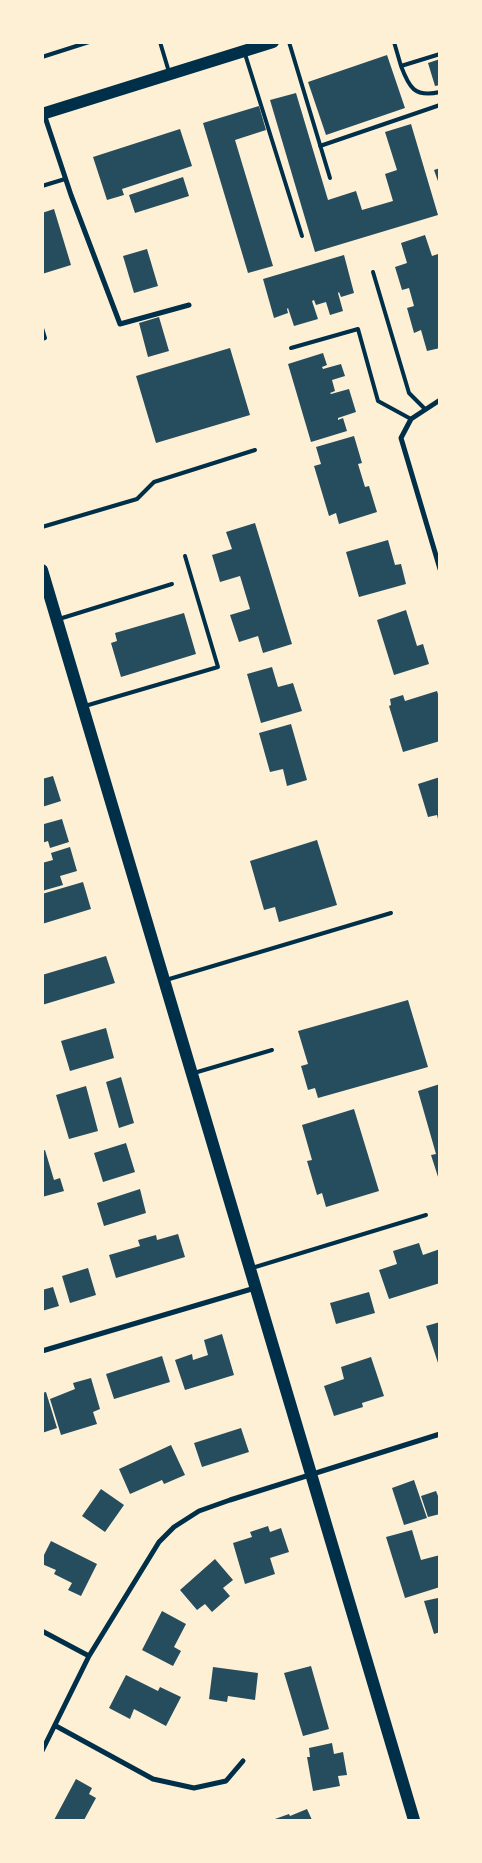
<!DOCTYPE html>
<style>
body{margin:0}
#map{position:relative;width:482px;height:1863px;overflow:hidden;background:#fdf0d5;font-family:Karla,sans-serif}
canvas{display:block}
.frame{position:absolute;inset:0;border:44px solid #fdf0d5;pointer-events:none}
</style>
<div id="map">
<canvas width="482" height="1863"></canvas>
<div class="frame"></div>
</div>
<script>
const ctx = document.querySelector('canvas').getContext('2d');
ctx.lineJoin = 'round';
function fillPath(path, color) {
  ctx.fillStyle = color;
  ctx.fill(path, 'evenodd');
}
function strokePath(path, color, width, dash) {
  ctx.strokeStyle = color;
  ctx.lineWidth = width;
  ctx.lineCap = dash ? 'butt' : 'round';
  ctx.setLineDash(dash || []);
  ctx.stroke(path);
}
const building = new Path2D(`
 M387,55L405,108L326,135L308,82Z
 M440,59V85L435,86L428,63Z
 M296,93L328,200L356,191L362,210L393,201L385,174L397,170L385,132L411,124L438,215L315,252L270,100Z
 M259,106L266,130L235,140L273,266L248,273L203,123Z
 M180,129L192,166L122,189L124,195L107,200L93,157Z
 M440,168V184H439L434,170Z
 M183,177L189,196L135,213L129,195Z
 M54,209L71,265L42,274V213Z
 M425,235L432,256L438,254L440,261V348L427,351L421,330L414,333L407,308L414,306L409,288L402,290L395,267L407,263L401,243Z
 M147,249L158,286L134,293L123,256Z
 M344,255L354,293L341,297L339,292L338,293L343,311L330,315L326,302L316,305L314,300L312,301L318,319L294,326L288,308L287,309L288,313L274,318L263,279Z
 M159,317L169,351L148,357L139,323Z
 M230,348L250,415L156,443L136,376Z
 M323,353L327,365L322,367L323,369L341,364L345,376L332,380L335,391L330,393L331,394L349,389L356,412L338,418V420L343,418L347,431L311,442L288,364Z
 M354,436L362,463L358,464L365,487L369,486L377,512L339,524L336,513L329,516L314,466L321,464L316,447Z
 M255,523L292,644L263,653L258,636L239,642L230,615L250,609L240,576L220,582L212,555L232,549L226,532Z
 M388,540L395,565L401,564L406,584L359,597L346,552Z
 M406,610L417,646L423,644L429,664L394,675L377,620Z
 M184,613L196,654L121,677L111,643L117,641L115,633Z
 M272,667L278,687L293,683L302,711L261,723L247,674Z
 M437,691L440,700V714H438L440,721V741L403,752L389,706L391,705L390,699L403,695L405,701Z
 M291,724L307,780L287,786L283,769L270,772L259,733Z
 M53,776L61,801L42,807V779Z
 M440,777V823H439L437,815L428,817L418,784Z
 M62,819L69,842L50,848L48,841L42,843V820L44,824Z
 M317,840L337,905L279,922L275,907L264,910L250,861Z
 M70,847L77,871L60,876L63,885L42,891V863L53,860L51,853Z
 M83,882L91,909L42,924V894Z
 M106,956L115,983L42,1005V975Z
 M408,1000L428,1067L318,1098L315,1088L308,1090L301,1066L308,1064L298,1031Z
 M106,1028L114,1058L70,1071L61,1041Z
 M121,1077L134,1123L119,1128L106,1082Z
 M440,1084V1180H439L431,1155L436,1154L418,1091Z
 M86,1086L98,1131L69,1139L56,1095Z
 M354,1109L379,1191L326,1207L322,1193L317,1195L307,1161L312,1160L302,1125Z
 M126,1143L135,1172L103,1182L94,1153Z
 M45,1150L54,1180L60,1178L64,1191L42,1197V1151Z
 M140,1189L146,1213L104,1226L97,1203Z
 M178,1234L185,1257L116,1278L109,1255L140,1246L138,1240L156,1235L157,1240Z
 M419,1243L423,1255L440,1249V1283L389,1299L379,1270L397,1264L393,1251Z
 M88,1268L96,1295L70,1303L62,1276Z
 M53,1287L59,1306L42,1311V1290Z
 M369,1292L375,1313L336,1324L330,1303Z
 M440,1322V1363H438L426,1326Z
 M222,1334L234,1375L185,1390L175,1360L192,1354L193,1360L208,1355L204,1340Z
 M162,1356L170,1382L114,1399L106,1374Z
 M371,1357L384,1396L362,1403L363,1407L334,1416L324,1386L344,1379L341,1367Z
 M91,1378L100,1409L93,1412L97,1424L61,1435L50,1399L75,1389L73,1383Z
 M46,1392L57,1428L42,1433V1393Z
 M241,1428L249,1452L202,1467L194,1443Z
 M171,1445L185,1475L164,1484L162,1480L130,1494L119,1469Z
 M414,1480L427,1518L404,1525L392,1488Z
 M101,1489L124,1505L105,1532L82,1516Z
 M436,1491L440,1501V1514L428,1517L421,1496Z
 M268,1526L270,1532L281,1528L289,1552L270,1558L275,1574L245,1584L233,1543L252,1537L250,1532Z
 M412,1530L421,1560L440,1555V1587L405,1598L386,1537Z
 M51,1541L97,1564L81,1596L68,1590L72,1583L54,1574L56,1570L42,1564V1559Z
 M215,1559L233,1580L223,1588L230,1596L212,1612L205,1604L197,1610L180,1590Z
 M438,1598L440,1603V1632L434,1634L424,1601Z
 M162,1611L186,1624L174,1647L181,1651L173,1666L142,1650Z
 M311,1666L329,1729L303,1736L284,1673Z
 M213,1667L258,1673L255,1700L228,1696L227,1702L209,1699Z
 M126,1675L158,1691L160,1687L181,1697L166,1726L134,1709L130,1719L109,1708Z
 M332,1743L334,1754L343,1752L347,1775L338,1776L340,1786L313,1791L307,1757H310L309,1748Z
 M76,1779L92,1788L89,1794L96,1798L84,1820H54Z
 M307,1809L312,1820H272L289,1814L290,1816Z`);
const service = new Path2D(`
 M160,42L169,72
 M289,42L330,178
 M394,42L401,66L440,54
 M245,54L302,236
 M42,57L89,42
 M401,66C409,87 414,98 440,92
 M320,146L440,105
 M42,186L65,179
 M373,272L409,393L425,409
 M42,328L45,338L42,339
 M291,348L358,329L378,401L411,419
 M42,527L137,499L154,482L255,450
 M59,619L172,584
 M85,706L218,667L185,556
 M166,980L391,913
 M194,1073L272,1050
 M252,1268L426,1215`);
const minor = new Path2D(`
 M44,114L71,195L120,324L189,305
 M440,400L411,419L401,438L440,569
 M42,1351L255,1288
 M42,1631L89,1656
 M56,1726L153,1779L194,1788L226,1781L243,1761
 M42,1751L89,1656L159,1542L174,1527L199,1511L230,1500L440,1434`);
const primary = new Path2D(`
 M42,114L273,42
 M42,570L414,1820`);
fillPath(building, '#264d5e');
strokePath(service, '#003049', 4);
strokePath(minor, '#003049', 5);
strokePath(primary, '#003049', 12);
</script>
